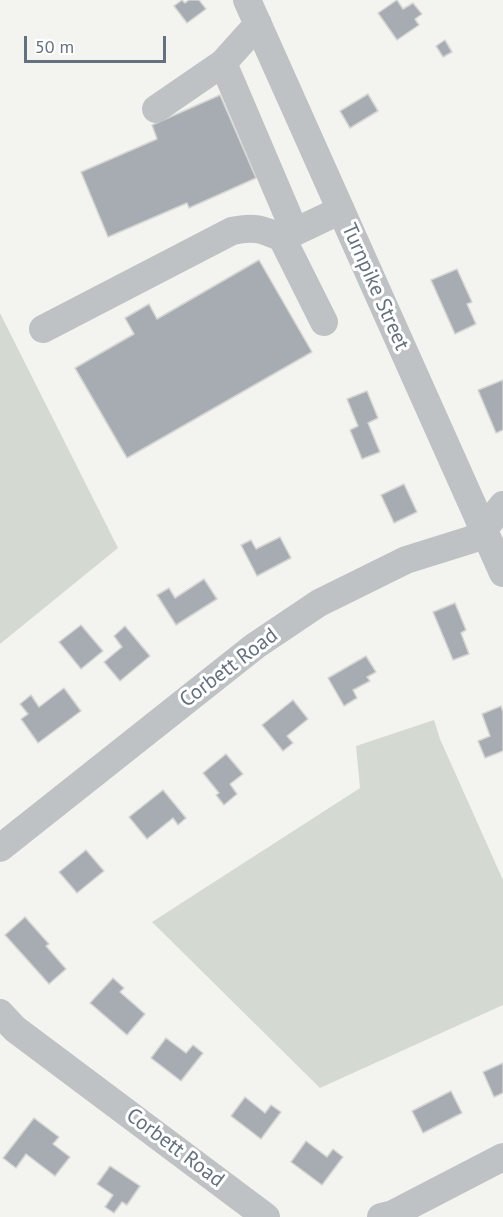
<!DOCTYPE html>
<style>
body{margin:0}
#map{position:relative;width:503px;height:1217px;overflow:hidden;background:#f3f4f0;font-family:"PT Sans",sans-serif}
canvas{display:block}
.scale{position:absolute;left:24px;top:36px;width:142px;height:27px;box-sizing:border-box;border:3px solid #65717e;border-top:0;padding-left:8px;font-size:18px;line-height:21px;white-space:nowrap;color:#65717e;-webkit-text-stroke:4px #fff;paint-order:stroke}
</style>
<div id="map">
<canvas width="503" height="1217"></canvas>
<div class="scale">50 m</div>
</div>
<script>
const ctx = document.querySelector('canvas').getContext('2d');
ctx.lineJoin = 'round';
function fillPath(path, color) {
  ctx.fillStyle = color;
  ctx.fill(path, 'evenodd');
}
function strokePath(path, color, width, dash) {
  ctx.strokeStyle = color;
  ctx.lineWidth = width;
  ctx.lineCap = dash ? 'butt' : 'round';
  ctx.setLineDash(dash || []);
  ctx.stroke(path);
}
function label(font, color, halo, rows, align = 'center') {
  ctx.font = font + ' "PT Sans",sans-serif';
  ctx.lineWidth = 6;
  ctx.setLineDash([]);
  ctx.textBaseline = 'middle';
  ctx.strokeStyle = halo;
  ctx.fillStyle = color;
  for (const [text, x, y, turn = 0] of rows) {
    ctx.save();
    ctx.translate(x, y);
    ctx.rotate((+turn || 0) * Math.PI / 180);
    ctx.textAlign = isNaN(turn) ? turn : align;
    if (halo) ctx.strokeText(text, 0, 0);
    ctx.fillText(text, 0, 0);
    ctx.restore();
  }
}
const green = new Path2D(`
 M0,313L118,548L0,644Z
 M434,720L440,739L503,880V1005L320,1088L152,922L360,788L356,746Z`);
const building = new Path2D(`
 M182,0L185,3L189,0H199L206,9L187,23L174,6Z
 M397,0L403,9L413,3L422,14L415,19L419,25L397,40L378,13Z
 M445,40L452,52L443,57L436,46Z
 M368,94L378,111L350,128L340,111Z
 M220,95L256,178L189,208L187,203L108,237L81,172L157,139L152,125Z
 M259,260L312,352L127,458L75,368L134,334L125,318L149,304L157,319Z
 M457,269L472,302L467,304L476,324L455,334L431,280Z
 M503,380V430L496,433L478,390Z
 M367,391L378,418L368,423L380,452L362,459L350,430L358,426L347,399Z
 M404,484L417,512L394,523L381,495Z
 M280,537L291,558L257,576L241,545L251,540L256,549Z
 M204,579L217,599L176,625L157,595L169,588L175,598Z
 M455,603L466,630L461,633L469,654L453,660L433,612Z
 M81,625L103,651L81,669L59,642Z
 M125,626L150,656L120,681L104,662L122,647L114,636Z
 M366,656L376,672L367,677L370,681L353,690L357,698L344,706L328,678Z
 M64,688L81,711L38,743L21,719L28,714L20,704L31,695L39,707Z
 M293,700L308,719L287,736L293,743L283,751L262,725Z
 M501,706L503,712V751L485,758L478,741L490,736L482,714Z
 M226,754L243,774L230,784L237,794L224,805L216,795L219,793L203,773Z
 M163,790L186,818L178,825L173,818L147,839L129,817Z
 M86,850L104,871L77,893L59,872Z
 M25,917L49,944L46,946L66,969L49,984L5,935Z
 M113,978L124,988L120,992L145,1014L127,1035L90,1003Z
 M166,1038L186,1053L193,1045L203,1053L181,1081L151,1058Z
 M503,1063V1093L494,1097L483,1072Z
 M451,1091L462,1113L423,1133L412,1111Z
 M245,1097L265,1113L271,1105L281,1112L261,1139L231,1116Z
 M34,1118L59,1137L53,1144L70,1157L55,1176L26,1154L16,1168L3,1158Z
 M306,1141L327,1157L333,1149L343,1157L322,1185L291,1162Z
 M110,1166L140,1186L127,1205L122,1202L114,1213L105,1207L113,1195L97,1184Z`);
const minor = new Path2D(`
 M247,0L503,573
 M258,24L223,63L295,232
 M156,109L223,63
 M282,238L324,322
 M43,329L232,231C254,226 262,229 282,238L341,210
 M0,848L255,646L319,603L406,560L473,539L483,530L503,505
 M0,1013L15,1029L266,1217
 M381,1217L393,1214L503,1157`);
const streetNames = [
 ["Turnpike Street",375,287,66],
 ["Corbett Road",229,668,-37],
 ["Corbett Road",175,1148,37]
];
fillPath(green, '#d4dad2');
fillPath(building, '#a6acb2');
strokePath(building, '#d5d5d3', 1.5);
strokePath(minor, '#bfc2c5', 28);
label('21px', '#65717e', '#fff', streetNames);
</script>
